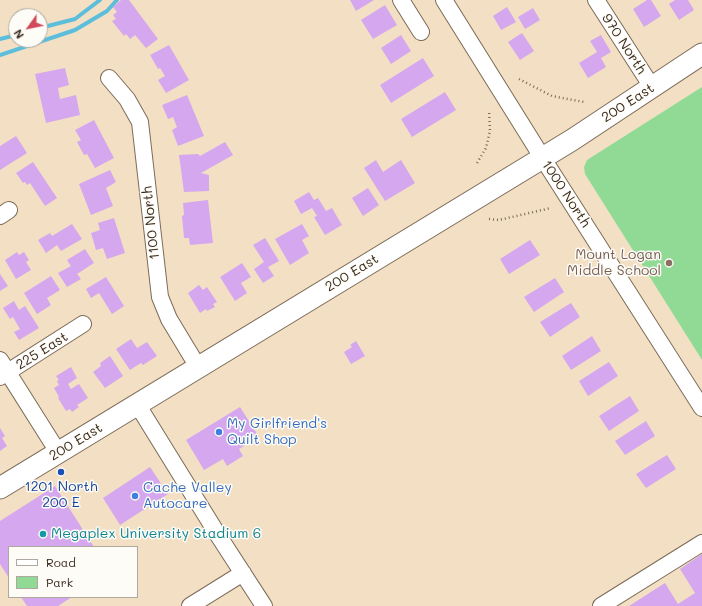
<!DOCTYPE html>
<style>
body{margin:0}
#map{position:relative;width:702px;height:606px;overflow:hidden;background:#f3e0c4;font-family:Mali,sans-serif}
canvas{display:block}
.legend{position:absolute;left:8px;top:546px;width:130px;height:52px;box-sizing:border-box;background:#fdfcf7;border:1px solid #afa8a0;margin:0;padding:5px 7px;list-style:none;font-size:12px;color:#3b2a1e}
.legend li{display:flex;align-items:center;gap:8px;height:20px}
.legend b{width:20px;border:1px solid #afa8a0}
.north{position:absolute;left:8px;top:8px;width:40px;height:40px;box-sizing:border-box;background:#fdfcf7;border:1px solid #afa8a0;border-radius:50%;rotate:237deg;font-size:11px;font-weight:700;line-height:16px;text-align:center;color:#3b2a1e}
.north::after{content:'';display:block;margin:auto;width:14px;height:18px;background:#d1495b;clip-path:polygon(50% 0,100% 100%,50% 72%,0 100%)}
</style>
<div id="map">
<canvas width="702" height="606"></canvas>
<ul class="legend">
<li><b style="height:5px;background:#fff"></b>Road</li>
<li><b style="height:11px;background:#90da96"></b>Park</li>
</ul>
<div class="north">N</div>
</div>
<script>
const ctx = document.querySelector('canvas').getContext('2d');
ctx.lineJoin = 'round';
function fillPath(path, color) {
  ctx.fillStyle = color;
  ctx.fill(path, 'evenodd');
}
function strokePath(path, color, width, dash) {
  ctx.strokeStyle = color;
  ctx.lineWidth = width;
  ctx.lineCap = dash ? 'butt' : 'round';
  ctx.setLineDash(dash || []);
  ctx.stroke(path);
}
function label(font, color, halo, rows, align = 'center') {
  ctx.font = font + ' Mali,sans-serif';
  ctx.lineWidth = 3;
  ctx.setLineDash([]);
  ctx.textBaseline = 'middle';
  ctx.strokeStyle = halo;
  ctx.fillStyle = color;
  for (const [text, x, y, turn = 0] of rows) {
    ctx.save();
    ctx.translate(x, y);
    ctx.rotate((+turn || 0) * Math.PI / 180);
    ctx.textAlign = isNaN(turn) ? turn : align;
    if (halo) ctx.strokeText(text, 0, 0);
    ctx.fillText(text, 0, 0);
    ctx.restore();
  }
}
const green = new Path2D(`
 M702,87V360L585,174L584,167L587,160Z`);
const stream = new Path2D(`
 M40,28L75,19L100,0
 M0,39L16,35
 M0,55L75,30L107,11L117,0`);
const building = new Path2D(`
 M121,0H129L158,39L146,48L135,35L130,39L126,34L124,36L112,21L116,19L113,15L117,12L113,7Z
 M350,0H374L356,11Z
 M647,0H651L661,16L644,27L633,9Z
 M675,0H688L694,10L679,20L669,4Z
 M385,5L397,25L373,39L361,20Z
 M507,7L516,22L501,30L493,16Z
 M533,8L540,20L525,29L518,17Z
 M522,33L534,51L520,60L508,42Z
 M401,35L411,51L391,64L381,48Z
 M601,35L611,52L601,58L606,67L588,78L579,63L597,52L590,41Z
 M169,45L189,80L166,93L158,80L165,76L160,68L158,69L150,55Z
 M423,58L434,76L391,103L380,85Z
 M65,68L69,85L58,88L60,99L76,95L80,115L46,123L35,74Z
 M445,92L456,110L412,137L401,119Z
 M187,95L204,136L178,146L172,130L177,127L173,117L168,119L162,105Z
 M94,120L114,158L95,168L87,154L84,155L77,142L81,140L75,130Z
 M16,136L27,153L0,170V146Z
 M225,142L233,155L201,173L209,175V191L184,192L179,155L198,154L200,156Z
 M376,160L383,172L401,160L415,183L385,201L364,168Z
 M33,162L57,198L45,206L30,183L27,185L25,182L23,183L16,173Z
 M110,170L116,182L106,188L113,206L91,215L79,184Z
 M368,188L379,205L363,216L352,198Z
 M309,192L314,200L318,198L326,211L332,208L342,225L325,235L314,217L317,216L312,208L301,214L294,201Z
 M208,200L213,243L190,245L189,238H184L182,216L184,215L183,203Z
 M114,218L125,253L107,259L103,248L96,250L91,233L100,230L98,223Z
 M72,224L82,239L61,251L57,245L46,253L38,240L50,233L52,236Z
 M302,224L309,236L302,240L309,253L290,265L275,239Z
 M265,238L279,261L268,267L274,276L263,283L254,269L264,262L253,245Z
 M530,240L540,255L509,274L500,259Z
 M85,249L94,263L77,274L81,279L67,287L58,273L71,266L67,260Z
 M17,252L19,255L24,252L29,260L26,262L31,270L16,279L5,260Z
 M242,263L251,277L241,283L247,293L235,301L220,277Z
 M0,274L8,286L0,291Z
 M51,276L60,290L47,298L51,305L37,314L24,293Z
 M106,277L124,306L112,314L99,293L91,298L86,289Z
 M555,278L564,292L534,312L524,297Z
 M199,285L203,290L207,287L217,302L213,304L215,307L207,311L206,309L200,313L188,293Z
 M14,301L19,310L25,306L39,328L19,340L14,332L20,329L13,317L10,319L3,308Z
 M571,303L580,317L550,337L540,322Z
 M592,336L601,351L571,370L562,356Z
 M131,339L137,348L147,342L157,356L143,365L141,363L130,370L116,349Z
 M356,341L365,356L351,364L344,352L352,347L350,345Z
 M110,356L123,376L105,388L93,372L101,366L100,363Z
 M609,362L618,376L588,396L579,381Z
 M71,367L77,378L68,384L71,389L79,384L88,398L77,405L79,407L72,412L70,409L66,411L58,398L59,397L54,388L59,385L57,381L59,380L56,376Z
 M630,396L639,411L609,431L599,416Z
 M240,407L259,437L239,449L243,456L227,466L223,459L204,470L186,440Z
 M646,421L655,436L625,455L615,441Z
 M0,428L5,436L2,438L7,446L0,451Z
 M667,455L676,469L646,488L636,474Z
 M150,467L168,494L120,525L103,498Z
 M55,486L94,547H9V578L0,564V521Z
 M702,554V606H629L665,583L678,604L695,593L680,569Z
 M21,597H72L58,606H27Z`);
const path = new Path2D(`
 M519,79L552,96L584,102
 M477,163L486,148L490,131L489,110
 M489,219L499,220L551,208`);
const minor = new Path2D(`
 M401,0L421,32
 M444,0L542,157L702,408
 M596,0L652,87
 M109,78L127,99L140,122L160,297L169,319L198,367
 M0,216L9,210
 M0,360L58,452
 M0,377L83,324
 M137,404L218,535L264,606
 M190,606L243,573
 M601,606L702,543`);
const major = new Path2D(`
 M0,488L572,140L702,54`);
const markers = [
 [669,263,4,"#8d6e63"],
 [219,432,4,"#3f7fe0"],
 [61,472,4,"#1a4fb4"],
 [135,496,4,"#3f7fe0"],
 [43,534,4,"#0f9aa8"]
];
const streetNames = [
 ["970 North",624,44,57],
 ["200 East",628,103,-33],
 ["1000 North",566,194,57],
 ["1100 North",151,223,-96],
 ["200 East",352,273,-31],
 ["225 East",42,351,-32],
 ["200 East",76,442,-31]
];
const educationNames = [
 ["Mount Logan",661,255],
 ["Middle School",661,271]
];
const shopNames = [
 ["My Girlfriend's",227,424],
 ["Quilt Shop",227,440],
 ["Cache Valley",143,488],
 ["Autocare",143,504]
];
const transitNames = [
 ["1201 North",61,487],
 ["200 E",61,503]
];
const cultureNames = [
 ["Megaplex University Stadium 6",51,534]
];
fillPath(green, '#90da96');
strokePath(stream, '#5dbedb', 4);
fillPath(building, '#d4a7ee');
strokePath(minor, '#7b6a58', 18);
strokePath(major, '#7b6a58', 23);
strokePath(path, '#7b6a58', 2.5, [1, 3]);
strokePath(minor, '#fff', 16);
strokePath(major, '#fff', 21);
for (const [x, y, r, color] of markers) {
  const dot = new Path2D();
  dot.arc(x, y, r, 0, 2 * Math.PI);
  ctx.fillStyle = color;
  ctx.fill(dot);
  strokePath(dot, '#fdfcf7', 1.5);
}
label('14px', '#3b2a1e', '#fdfcf7', streetNames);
label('14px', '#785e54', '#fdfcf7', educationNames, 'right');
label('14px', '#366cbe', '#fdfcf7', shopNames, 'left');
label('14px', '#164399', '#fdfcf7', transitNames);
label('14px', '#0d838f', '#fdfcf7', cultureNames, 'left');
</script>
